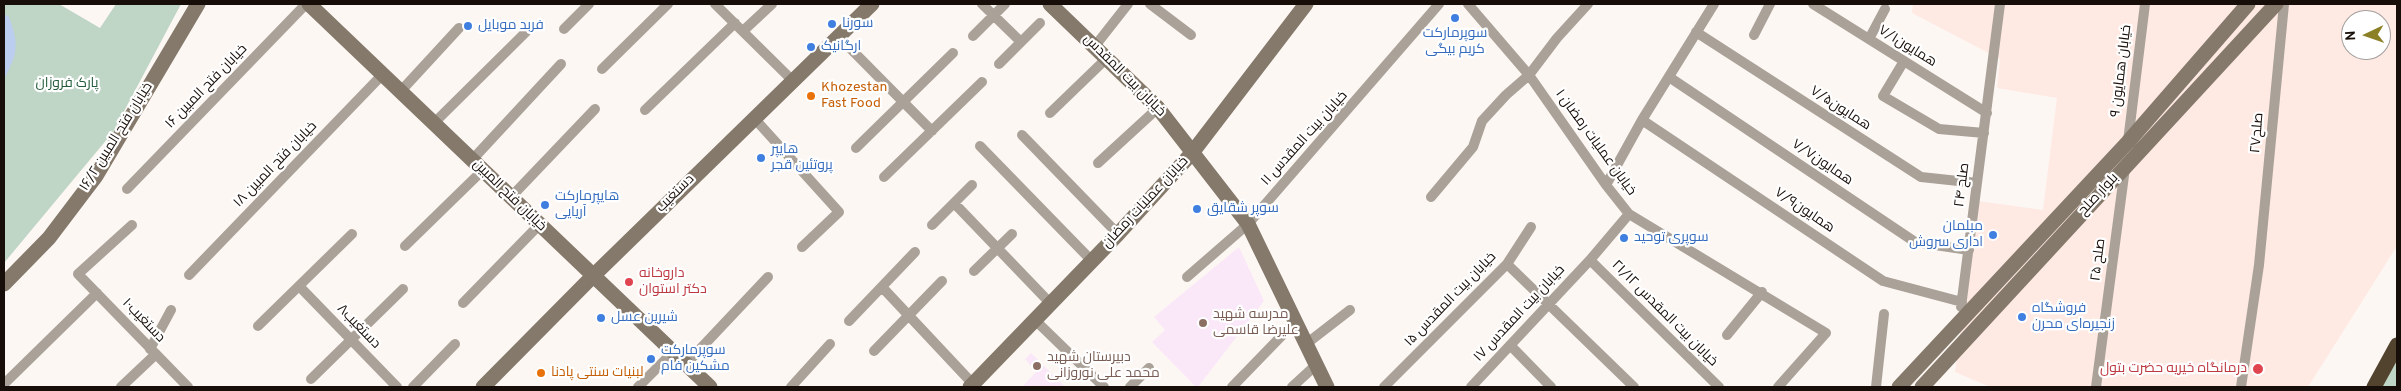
<!DOCTYPE html>
<meta charset="utf-8">
<style>
body{margin:0}
#map{position:relative;width:2401px;height:391px;overflow:hidden;background:#fdf7f4;font-family:Overpass,sans-serif}
canvas{display:block}
.frame{position:absolute;inset:0;border:5px solid #180e09;pointer-events:none}
.north{position:absolute;left:2341px;top:10px;width:50px;height:50px;box-sizing:border-box;background:#fff;border:1px solid #a39f9d;border-radius:50%;rotate:267deg;font-size:14px;font-weight:700;line-height:20px;text-align:center;color:#180e09}
.north::after{content:'';display:block;margin:auto;width:18px;height:22px;background:#8c8027;clip-path:polygon(50% 0,100% 100%,50% 72%,0 100%)}
</style>
<div id="map">
<canvas width="2401" height="391"></canvas>
<div class="frame"></div>
<div class="north">N</div>
</div>
<script>
const ctx = document.querySelector('canvas').getContext('2d');
ctx.lineJoin = 'round';
function fillPath(path, color) {
  ctx.fillStyle = color;
  ctx.fill(path, 'evenodd');
}
function strokePath(path, color, width, dash) {
  ctx.strokeStyle = color;
  ctx.lineWidth = width;
  ctx.lineCap = dash ? 'butt' : 'round';
  ctx.setLineDash(dash || []);
  ctx.stroke(path);
}
function label(font, color, halo, rows, align = 'center') {
  ctx.font = font + ' Overpass,Cairo,sans-serif';
  ctx.lineWidth = 4.5;
  ctx.setLineDash([]);
  ctx.textBaseline = 'middle';
  ctx.strokeStyle = halo;
  ctx.fillStyle = color;
  for (const [text, x, y, turn = 0] of rows) {
    ctx.save();
    ctx.translate(x, y);
    ctx.rotate((+turn || 0) * Math.PI / 180);
    ctx.textAlign = isNaN(turn) ? turn : align;
    if (halo) ctx.strokeText(text, 0, 0);
    ctx.fillText(text, 0, 0);
    ctx.restore();
  }
}
const commercial = new Path2D(`
 M1913,4H2397V246L2308,387H1990L1955,372L1978,201L2043,210L2057,98L1997,88L2000,59L1912,13ZM2351,20H2381V50H2351Z`);
const education = new Path2D(`
 M1239,247L1264,301L1198,387H1196L1152,342L1165,330L1154,317Z
 M1031,353L1065,387H1022L1036,372L1025,359Z`);
const green = new Path2D(`
 M4,4H59L100,28L116,4H181L113,132L4,263Z
 M2397,351V387H2377Z`);
const water = new Path2D(`
 M4,14L9,17C19,45 18,53 4,79Z`);
const street = new Path2D(`
 M715,4L792,80
 M982,4L1021,42
 M1150,4L1191,35
 M1468,4L1529,75L1606,185L1629,214L1826,333L1778,387
 M1813,4L1987,113
 M564,29L589,4
 M743,31L772,4
 M1696,32L1921,177L1977,183
 M1754,35L1770,4
 M838,36L932,131
 M973,36L1005,4
 M1869,39L1885,9
 M1095,46L1128,4
 M1904,61L1883,96L1939,129L1984,133
 M999,64L1040,23
 M602,69L668,4
 M1669,77L1915,242L1969,250
 M400,92L459,28
 M645,110L735,23
 M1050,113L1107,58
 M754,118L839,212L802,247
 M1642,120L1883,281L1962,302
 M434,123L526,32
 M1022,135L1118,234
 M2128,141L2145,4
 M980,146L1092,261
 M856,148L953,53
 M472,160L561,64
 M1098,163L1158,108
 M884,177L982,82
 M1606,185L1642,120L1714,4
 M127,189L306,4
 M511,197L595,109
 M1431,197L1473,147L1482,121L1506,95L1529,75L1557,38L1588,4
 M954,203L1051,304
 M132,225L78,274L188,387
 M932,225L972,185
 M405,246L483,170
 M1590,260L1719,387
 M1507,264L1634,387
 M974,271L1012,234
 M189,275L383,74
 M1187,277L1248,224L1439,4
 M299,286L397,387
 M882,287L973,384
 M463,303L540,224
 M1961,307L2000,4
 M1035,320L1104,387
 M849,321L915,252
 M258,326L352,234
 M1727,335L1762,292
 M1306,344L1350,310
 M1510,345L1551,387
 M150,349L171,310
 M874,351L942,281
 M686,364L768,277
 M311,379L403,289
 M4,384L97,293
 M121,387L156,354
 M413,387L455,344
 M638,387L673,352
 M791,387L830,344
 M1130,387L1149,368
 M1232,387L1295,322
 M1292,387L1316,365
 M1384,387L1507,264L1531,227
 M1471,387L1590,260L1629,214
 M1876,387L1884,314
 M2096,387L2125,168
 M2241,387L2259,265L2284,4`);
const secondary = new Path2D(`
 M309,4L710,387
 M1050,4L1158,108L1248,224L1327,387
 M4,284L49,238L96,176L198,4
 M483,387L593,276L872,4
 M970,387L1118,234L1192,153L1306,4
 M1899,387L2128,142L2248,4
 M1922,387L2276,4`);
const highway = new Path2D(`
 M2374,387L2397,345`);
const markers = [
 [1455,18,5,"#3f7fe0"],
 [832,24,5,"#3f7fe0"],
 [468,26,5,"#3f7fe0"],
 [811,47,5,"#3f7fe0"],
 [811,96,5,"#e8710a"],
 [761,158,5,"#3f7fe0"],
 [545,205,5,"#3f7fe0"],
 [1197,209,5,"#3f7fe0"],
 [1993,235,5,"#3f7fe0"],
 [1624,238,5,"#3f7fe0"],
 [629,282,5,"#e0444e"],
 [2022,317,5,"#3f7fe0"],
 [601,318,5,"#3f7fe0"],
 [1203,323,5,"#8d6e63"],
 [651,359,5,"#3f7fe0"],
 [1037,366,5,"#8d6e63"],
 [2258,369,6,"#e0444e"],
 [541,373,5,"#e8710a"]
];
const shopNames = [
 ["سورنا",842,24],
 ["فربد موبایل",478,26],
 ["سوپرمارکت",1455,34,"center"],
 ["کریم بیگی",1455,50,"center"],
 ["ارگانیک",821,47],
 ["هایپر",771,150],
 ["پروتئین قجر",771,166],
 ["هایپرمارکت",555,197],
 ["آریایی",555,213],
 ["سوپر شقایق",1207,209],
 ["مبلمان",1983,227,"right"],
 ["اداری سروش",1983,243,"right"],
 ["سوپری توحید",1634,238],
 ["فروشگاه",2032,309],
 ["زنجیره‌ای محرن",2032,325],
 ["شیرین عسل",611,318],
 ["سوپرمارکت",661,351],
 ["مشکین فام",661,367]
];
const streetNames = [
 ["همایون۷/۱",1907,47,32],
 ["خیابان همایون ۹",2122,71,-83],
 ["خیابان بیت المقدس",1124,76,45],
 ["خیابان فتح المبین ۱۶",207,87,-46],
 ["همایون۷/۵",1840,109,33],
 ["صلح۲۷",2258,133,-85],
 ["خیابان فتح المبین ۱۶/۲",117,137,-58],
 ["خیابان بیت المقدس ۱۱",1305,139,-48],
 ["خیابان عملیات رمضان ۱",1595,143,54],
 ["همایون۷/۷",1822,163,34],
 ["خیابان فتح المبین ۱۸",276,165,-46],
 ["صلح ۲۴",1963,185,-83],
 ["دستغیب",676,194,-45],
 ["بلوار صلح",2099,195,-47],
 ["خیابان فتح المبین",509,196,44],
 ["خیابان عملیات رمضان",1146,203,-47],
 ["همایون۷/۹",1804,211,34],
 ["صلح ۲۵",2099,260,-83],
 ["خیابان بیت المقدس ۱۵",1451,300,-46],
 ["خیابان بیت المقدس ۱۷",1520,314,-47],
 ["خیابان بیت المقدس ۲۱/۱۲",1664,314,45],
 ["دستغیب۱۰",143,321,46],
 ["دستغیب۸",358,327,46]
];
const parkNames = [
 ["پارک فروزان",67,84]
];
const foodNames = [
 ["Khozestan",821,88],
 ["Fast Food",821,104],
 ["لبنیات سنتی پادنا",551,373]
];
const healthNames = [
 ["داروخانه",639,274],
 ["دکتر استوان",639,290],
 ["درمانگاه خیریه حضرت بتول",2247,369,"right"]
];
const educationNames = [
 ["مدرسه شهید",1213,315],
 ["علیرضا قاسمی",1213,331],
 ["دبیرستان شهید",1047,358],
 ["محمد علی نوروزانی",1047,374]
];
fillPath(commercial, '#fee9e3');
fillPath(education, '#fae8f9');
fillPath(green, '#bfd5c6');
fillPath(water, '#bbceef');
strokePath(street, '#aaa298', 10);
strokePath(secondary, '#84796a', 15);
strokePath(highway, '#52432e', 15);
for (const [x, y, r, color] of markers) {
  const dot = new Path2D();
  dot.arc(x, y, r, 0, 2 * Math.PI);
  ctx.fillStyle = color;
  ctx.fill(dot);
  strokePath(dot, '#fff', 2);
}
label('14px', '#366cbe', '#fff', shopNames, 'left');
label('14px', '#180e09', '#fff', streetNames);
label('14px', '#235d3c', '#fff', parkNames);
label('14px', '#c56008', '#fff', foodNames, 'left');
label('14px', '#be3a42', '#fff', healthNames, 'left');
label('14px', '#785e54', '#fff', educationNames, 'left');
</script>
